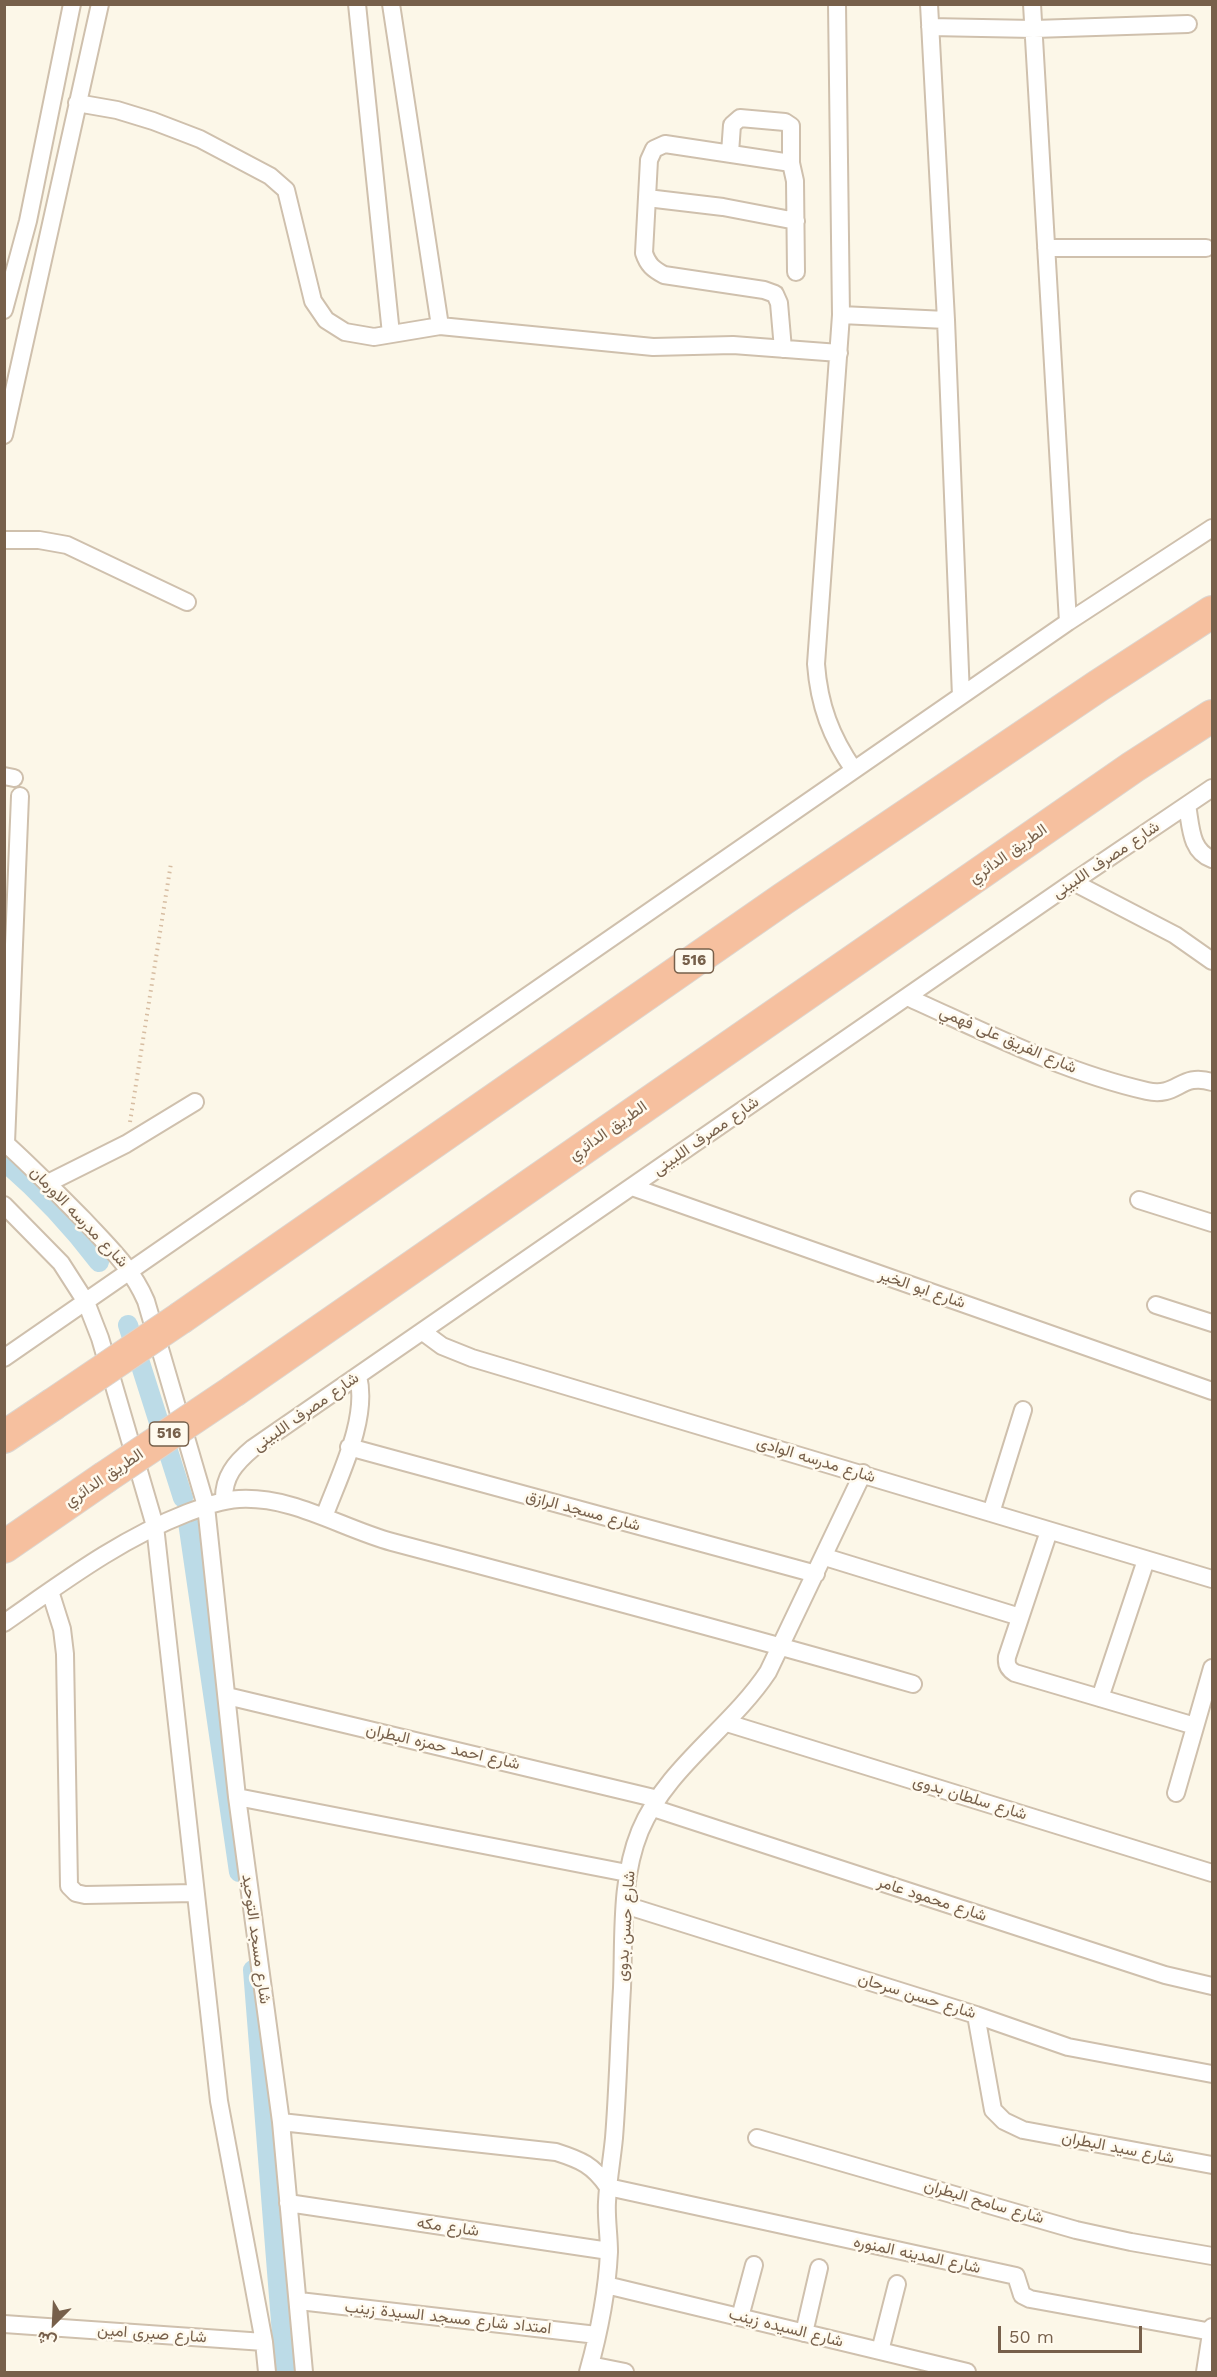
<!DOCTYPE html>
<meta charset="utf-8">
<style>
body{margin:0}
#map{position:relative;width:1217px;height:2377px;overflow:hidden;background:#fcf7e8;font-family:"Work Sans",Vazirmatn,sans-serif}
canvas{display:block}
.frame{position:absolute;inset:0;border:6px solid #77604b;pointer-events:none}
.north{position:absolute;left:24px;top:2293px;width:60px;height:60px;-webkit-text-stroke:4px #fffaee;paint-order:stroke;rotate:204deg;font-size:16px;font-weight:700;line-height:24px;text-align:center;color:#77604b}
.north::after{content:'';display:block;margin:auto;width:21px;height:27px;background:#77604b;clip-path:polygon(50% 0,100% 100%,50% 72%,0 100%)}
.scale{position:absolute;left:998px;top:2326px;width:144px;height:27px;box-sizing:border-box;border:3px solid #77604b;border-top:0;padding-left:8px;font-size:18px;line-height:21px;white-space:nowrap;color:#77604b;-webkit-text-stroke:4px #fffaee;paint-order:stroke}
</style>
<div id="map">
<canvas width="1217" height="2377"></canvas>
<div class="frame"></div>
<div class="north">ش</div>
<div class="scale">50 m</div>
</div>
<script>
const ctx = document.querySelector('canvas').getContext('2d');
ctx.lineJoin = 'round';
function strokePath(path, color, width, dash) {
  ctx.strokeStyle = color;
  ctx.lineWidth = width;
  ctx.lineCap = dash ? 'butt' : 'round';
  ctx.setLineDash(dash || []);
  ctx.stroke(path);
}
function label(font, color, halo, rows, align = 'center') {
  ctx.font = font + ' "Work Sans",Vazirmatn,sans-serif';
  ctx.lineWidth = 5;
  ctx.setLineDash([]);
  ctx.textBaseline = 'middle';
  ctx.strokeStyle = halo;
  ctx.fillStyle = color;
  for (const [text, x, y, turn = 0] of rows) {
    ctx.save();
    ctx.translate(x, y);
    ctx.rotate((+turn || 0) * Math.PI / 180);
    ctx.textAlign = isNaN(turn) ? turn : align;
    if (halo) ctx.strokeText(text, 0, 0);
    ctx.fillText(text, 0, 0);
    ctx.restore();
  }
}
const canal = new Path2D(`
 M4,1161C40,1192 71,1225 99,1262
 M128,1325L183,1498
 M188,1522L239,1872
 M253,1970L285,2372`);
const path = new Path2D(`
 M130,1122L171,863`);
const street = new Path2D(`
 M357,4L391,334
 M391,4L440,326
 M837,4L841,315L816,664C819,705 831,737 854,770
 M929,4L946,320L961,696
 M1032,4L1068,622
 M930,27L1034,29L1188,24
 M77,103L117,110L153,121L200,139L270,176L286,190L313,301L326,320L345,332L374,337L440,326L653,347L733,345L839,353
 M730,153L732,125L740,118L785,122L791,126V163L795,181L796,272
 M647,198L723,207L796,221
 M1046,248H1206
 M4,310L28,221L72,4
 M841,315L946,320
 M783,349L779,303L775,294L764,290L664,275C653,269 648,265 644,253L649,160L654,149L665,144L791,163
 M4,435L100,4
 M4,540H39L67,545L187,602
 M4,776L14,778
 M1187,805C1191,826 1190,851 1212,859
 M1073,882L1175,935L1212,961
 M907,997C985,1032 1063,1072 1147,1091C1178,1098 1180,1072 1212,1082
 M4,1142C32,1167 58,1194 84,1220C108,1246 132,1268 146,1301L206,1506L237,1797L281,2122L304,2372
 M6,1143L20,796
 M48,1183L126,1144L195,1102
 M632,1187L1212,1391
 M1139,1200L1212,1223
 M4,1205L61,1263L86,1302L100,1338L155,1526L219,2101L264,2342L267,2372
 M1156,1305L1212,1323
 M423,1332L442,1346L472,1358L1212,1579
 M4,1358L1068,622L1212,528
 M349,1447L816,1574
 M224,1501C223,1477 235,1463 253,1448L1073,882L1212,788
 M991,1513L1023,1410
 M324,1517C339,1476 369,1419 358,1376
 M1049,1531L1007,1657C1006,1665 1008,1669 1015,1673L1195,1726
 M825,1557L1020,1617
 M50,1591L62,1629L65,1654L69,1886L76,1893L85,1895L195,1893
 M4,1623C63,1582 120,1539 187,1513C203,1507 221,1500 239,1499C293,1496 341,1528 392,1542C566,1588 740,1634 913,1684
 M227,1696L658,1799
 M1100,1698L1146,1560
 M727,1723L1212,1873
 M1176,1793L1212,1668
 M237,1797L627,1873
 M653,1808L1165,1975L1212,1986
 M625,1905L976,2015L1068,2047L1212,2074
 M976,2015L993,2110L1004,2121L1023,2130L1212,2165
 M281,2122L556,2152C581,2160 593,2165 608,2187L1016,2276L1022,2295L1030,2299L1212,2332
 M757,2138L1076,2230L1131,2242L1212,2256
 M288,2203L609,2251
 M606,2285L967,2372
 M299,2301L597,2335
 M740,2317L754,2265
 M4,2324L264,2342
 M804,2333L819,2268
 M880,2351L897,2284
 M590,2365L625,2372
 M588,2372C599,2333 607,2293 609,2252C609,2235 606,2218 607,2202C608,2180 612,2159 614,2138C618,2088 619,2038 622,1988C624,1936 620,1880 640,1831C667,1767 730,1729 768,1672L863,1473
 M1205,2372L1212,2327`);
const highway = new Path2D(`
 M182,1317L783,899L1098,686L1212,612
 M235,1390L1133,767L1212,716
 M4,1437L52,1405
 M4,1547L104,1478`);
const highwayBridge = new Path2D(`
 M52,1405L182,1317
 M104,1478L235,1390`);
const shields = [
 [694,961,39],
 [169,1434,39]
];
const shieldNames = [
 ["516",694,961],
 ["516",169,1434]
];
const streetNames = [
 ["الطريق الدائري",1008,854,-35],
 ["شارع مصرف اللبينى",1106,860,-34],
 ["شارع الفريق على فهمي",1008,1040,23],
 ["الطريق الدائري",608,1131,-35],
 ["شارع مصرف اللبينى",706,1136,-35],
 ["شارع مدرسه الاورمان",79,1217,46],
 ["شارع ابو الخير",922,1289,19],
 ["شارع مصرف اللبينى",306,1412,-35],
 ["شارع مدرسه الوادى",816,1460,17],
 ["الطريق الدائري",104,1478,-34],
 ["شارع مسجد الرازق",583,1511,15],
 ["شارع احمد حمزه البطران",443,1747,13],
 ["شارع سلطان بدوى",970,1798,17],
 ["شارع محمود عامر",932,1899,18],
 ["شارع حسن بدوى",626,1926,-86],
 ["شارع مسجد التوحيد",256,1939,82],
 ["شارع حسن سرحان",917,1996,17],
 ["شارع سيد البطران",1118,2148,11],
 ["شارع سامح البطران",984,2202,16],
 ["شارع مكه",448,2227,8],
 ["شارع المدينه المنوره",917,2255,12],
 ["امتداد شارع مسجد السيدة زينب",448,2318,6],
 ["شارع السيده زينب",786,2328,14],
 ["شارع صبرى امين",152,2334,4]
];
strokePath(canal, '#bcdbe7', 20);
strokePath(street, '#cfc0ad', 20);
strokePath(highway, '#dcd6d0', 34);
strokePath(path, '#d7bda2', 4, [1.5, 4.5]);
strokePath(street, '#fff', 16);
strokePath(highway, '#f6c09f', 32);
strokePath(highwayBridge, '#dcd6d0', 34, []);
strokePath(highwayBridge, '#f6c09f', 32);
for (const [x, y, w] of shields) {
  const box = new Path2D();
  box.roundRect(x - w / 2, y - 12, w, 24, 4.5);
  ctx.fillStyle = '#fffaee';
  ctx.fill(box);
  strokePath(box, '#77604b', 1.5);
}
label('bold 15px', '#77604b', null, shieldNames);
label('16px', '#77604b', '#fffaee', streetNames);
</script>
